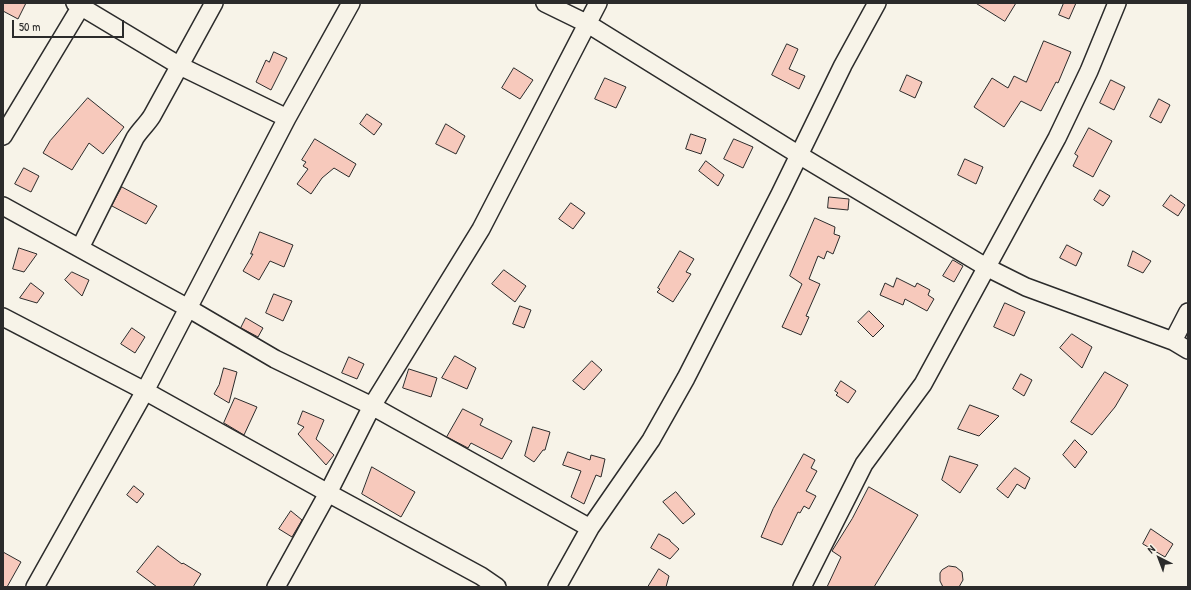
<!DOCTYPE html>
<style>
body{margin:0}
#map{position:relative;width:1191px;height:590px;overflow:hidden;background:#f7f3e8;font-family:"Patrick Hand",sans-serif}
canvas{display:block}
.frame{position:absolute;inset:0;border:4px solid #2b2b2b;pointer-events:none}
.north{position:absolute;left:1139px;top:538px;width:40px;height:40px;-webkit-text-stroke:3px #f7f3e8;paint-order:stroke;rotate:318deg;font-size:11px;font-weight:700;line-height:16px;text-align:center;color:#2b2b2b}
.north::after{content:'';display:block;margin:auto;width:14px;height:18px;background:#2b2b2b;clip-path:polygon(50% 0,100% 100%,50% 72%,0 100%)}
.scale{position:absolute;left:12px;top:20px;width:112px;height:18px;box-sizing:border-box;border:2px solid #2b2b2b;border-top:0;padding-left:5px;font-size:12px;line-height:14px;white-space:nowrap;color:#2b2b2b;-webkit-text-stroke:3px #f7f3e8;paint-order:stroke}
</style>
<div id="map">
<canvas width="1191" height="590"></canvas>
<div class="frame"></div>
<div class="north">N</div>
<div class="scale">50 m</div>
</div>
<script>
const ctx = document.querySelector('canvas').getContext('2d');
ctx.lineJoin = 'round';
function fillPath(path, color) {
  ctx.fillStyle = color;
  ctx.fill(path, 'evenodd');
}
function strokePath(path, color, width, dash) {
  ctx.strokeStyle = color;
  ctx.lineWidth = width;
  ctx.lineCap = dash ? 'butt' : 'round';
  ctx.setLineDash(dash || []);
  ctx.stroke(path);
}
const building = new Path2D(`
 M3,3H26L18,19L3,11Z
 M976,3H1016L1005,21Z
 M1064,3H1076L1069,19L1059,15Z
 M1044,41L1071,52L1058,83L1056,82L1041,111L1021,101L1004,127L974,107L992,78L1008,88L1014,76L1026,82Z
 M787,44L798,49L789,69L805,76L799,89L772,75Z
 M274,52L287,58L271,90L256,82L266,60L269,62Z
 M514,68L533,80L520,99L502,88Z
 M907,75L922,82L915,98L900,91Z
 M605,78L626,87L616,108L595,99Z
 M1111,80L1125,87L1114,110L1100,103Z
 M88,98L124,127L103,154L89,143L72,170L43,153L50,141Z
 M1159,99L1170,105L1161,123L1150,117Z
 M367,114L382,124L374,135L360,124Z
 M446,124L465,136L456,154L436,144Z
 M1089,128L1112,141L1093,177L1073,166L1078,156L1075,154Z
 M691,134L706,139L701,154L686,149Z
 M315,139L356,164L349,177L334,168L322,178L311,194L297,184L308,169L303,166L306,162L302,160Z
 M734,139L753,147L743,168L724,159Z
 M965,159L983,167L976,184L958,175Z
 M706,161L724,175L718,186L699,171Z
 M24,168L39,176L31,192L15,184Z
 M122,187L157,206L146,224L112,206Z
 M1100,190L1110,196L1103,206L1094,200Z
 M1171,195L1185,205L1178,216L1163,206Z
 M829,197L849,199L848,210L828,208Z
 M571,203L585,213L573,229L559,219Z
 M815,218L835,227L834,234L840,236L833,254L827,251L824,259L818,256L809,279L820,284L806,316L809,317L801,335L782,327L802,284L790,276Z
 M260,232L293,245L284,267L270,261L259,280L243,271L253,254H251Z
 M1067,245L1082,253L1076,266L1060,258Z
 M19,248L37,254L24,272L13,269Z
 M680,251L694,259L686,272L691,274L673,302L657,292L660,289L658,288Z
 M1133,251L1151,261L1143,273L1128,266Z
 M953,260L963,266L954,282L943,276Z
 M504,270L526,286L515,302L492,284Z
 M72,272L89,280L82,296L65,280Z
 M897,278L915,287L917,283L930,290L928,295L934,299L927,311L905,299L903,305L880,295L885,283L893,287Z
 M31,283L44,293L37,303L20,298Z
 M274,294L292,301L283,321L266,313Z
 M1005,303L1025,312L1014,336L994,327Z
 M520,306L531,310L524,328L513,324Z
 M869,311L884,326L873,337L858,322Z
 M246,318L263,328L258,337L241,328Z
 M132,328L145,337L135,353L121,344Z
 M1072,334L1092,347L1082,368L1060,348Z
 M455,356L476,368L467,389L442,378Z
 M349,357L364,364L357,379L342,373Z
 M592,361L602,370L584,390L573,381Z
 M224,368L237,372L229,403L214,394L219,385Z
 M409,369L437,378L431,397L403,388Z
 M1105,372L1128,385L1115,407L1092,435L1071,422Z
 M1021,374L1032,380L1024,396L1013,389Z
 M841,381L856,391L848,403L836,395L838,393L835,391Z
 M235,398L257,407L244,435L224,423Z
 M970,405L999,416L979,436L958,429Z
 M463,409L483,419L480,425L512,441L502,459L471,443L468,448L447,437Z
 M303,411L324,420L316,439L334,455L326,465L298,434L304,427L298,424Z
 M533,427L550,432L545,450H543L534,462L525,456Z
 M1075,440L1087,452L1075,468L1063,455Z
 M568,452L590,460L591,455L605,459L601,477L596,475L584,504L571,497L581,471L563,465Z
 M804,454L815,460L811,468L817,471L806,491L816,496L809,509L804,506L800,513L798,512L782,545L761,537L773,509Z
 M950,456L978,465L960,493L942,480Z
 M372,467L415,492L401,517L362,494Z
 M1015,468L1030,478L1025,489L1017,484L1008,498L997,489Z
 M134,486L144,494L137,503L127,495Z
 M869,487L918,515L874,587H827L841,557L832,551L852,519Z
 M676,492L695,514L683,524L663,502Z
 M291,511L302,520L292,537L279,529Z
 M1151,529L1173,544L1165,557L1143,544Z
 M659,534L670,540V541L679,549L670,559L651,548Z
 M158,546L182,564L183,563L201,574L193,587H157L137,572Z
 M3,552L21,562L7,587H3Z
 M949,566L956,567L962,572L963,580L959,587H943L940,581V573L942,570Z
 M659,569L669,576L666,587H648Z`);
const street = new Path2D(`
 M75,3L180,66L287,118
 M545,3L588,24L799,155L986,267L1026,287L1173,341L1188,350
 M3,136L83,3
 M3,206L188,308L275,359L372,406L590,528
 M80,248L135,138C140,130 147,124 152,116L214,3
 M3,317L145,391L328,493L481,576L497,587
 M1173,341L1188,312
 M35,587L145,391L287,118L351,3
 M276,587L328,493L372,406L481,229L598,3
 M557,587L590,528L651,440L686,378L780,194L843,65L877,3
 M802,587L864,464L923,384L1057,138L1089,71L1117,3`);
fillPath(building, '#f7c9bc');
strokePath(building, '#2b2b2b', 1);
strokePath(street, '#2b2b2b', 20);
strokePath(street, '#f7f3e8', 17);
</script>
